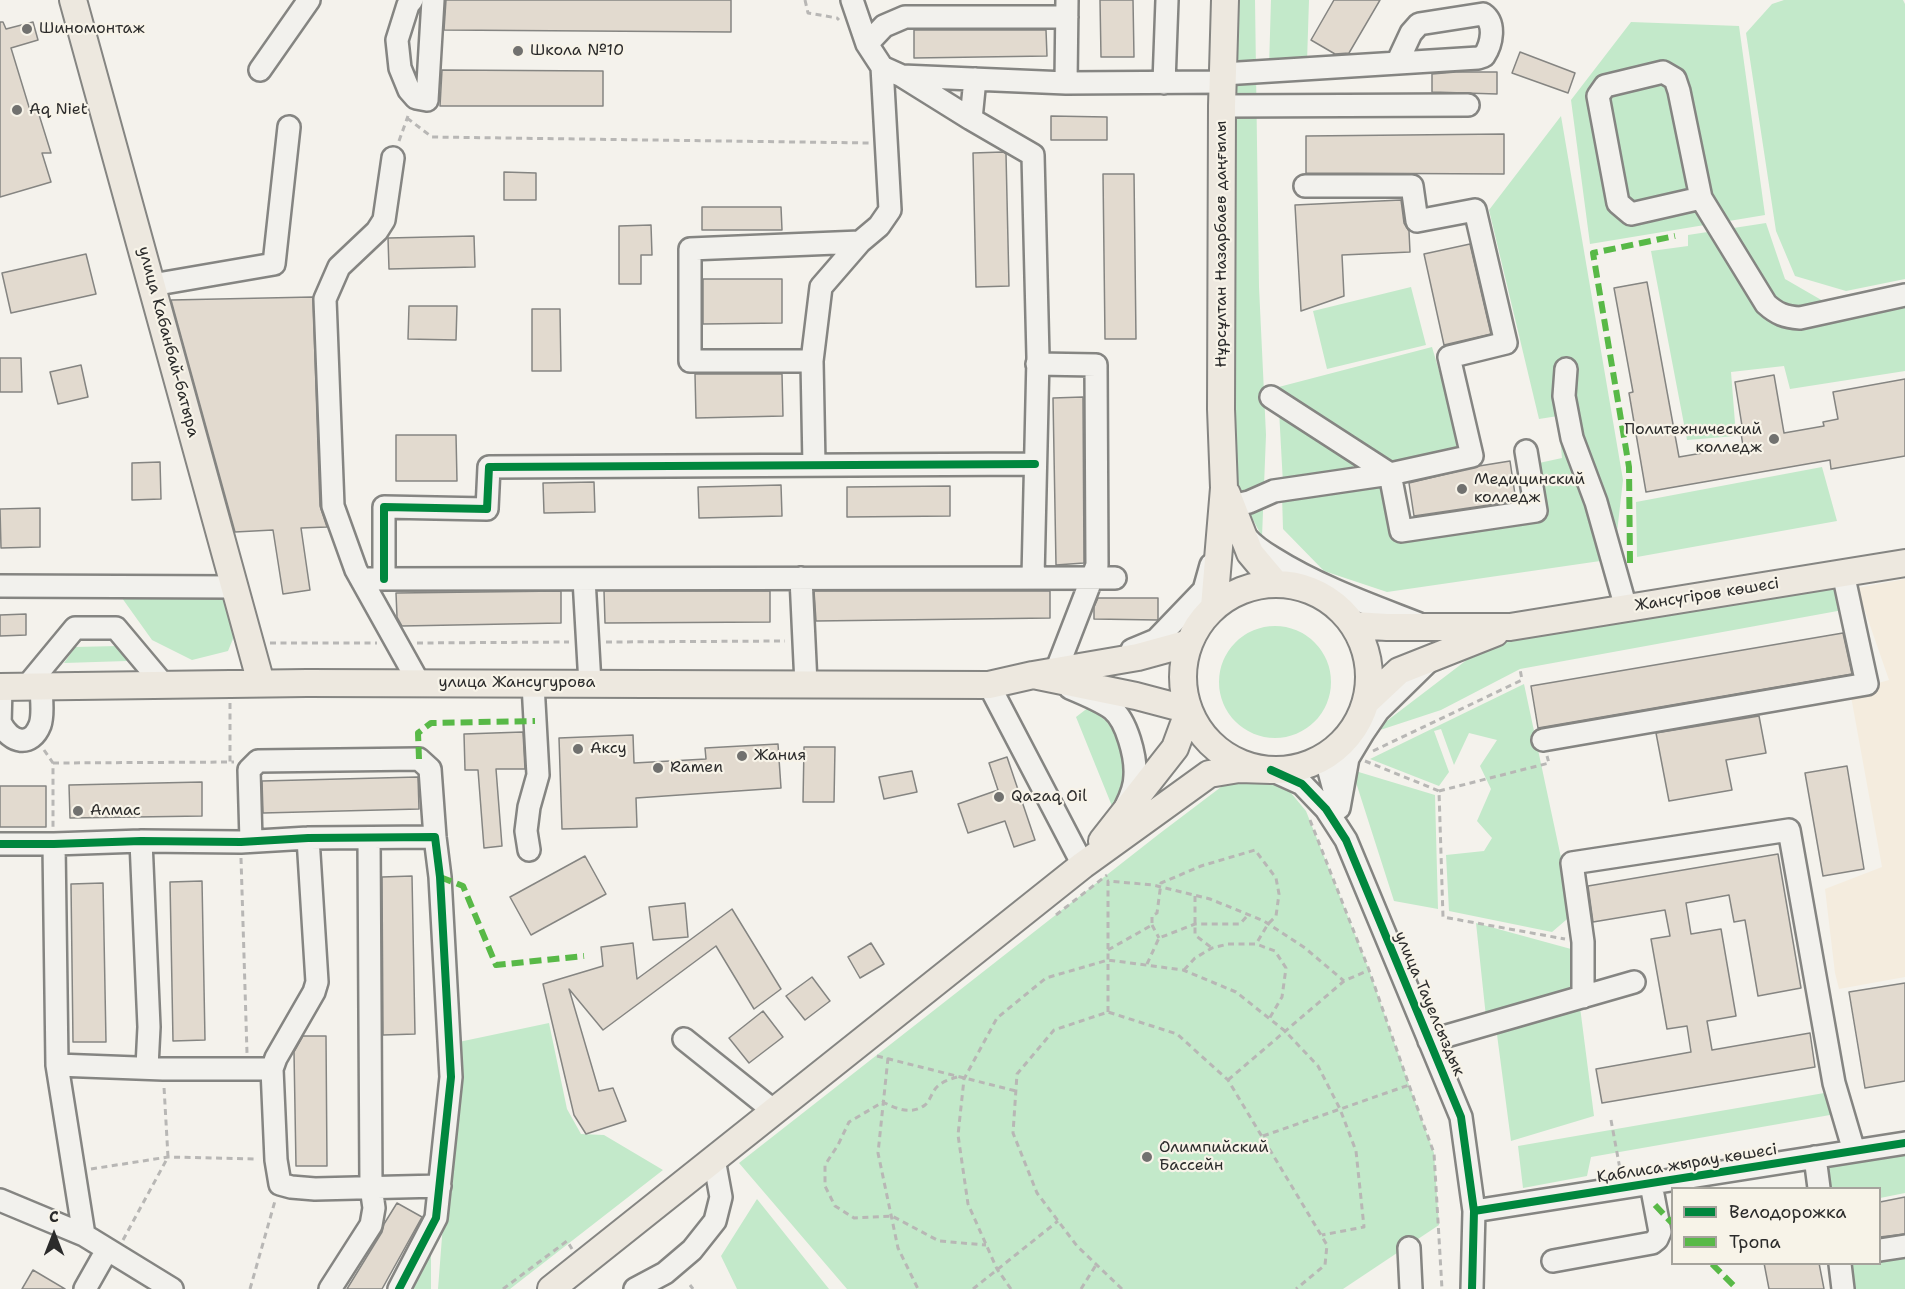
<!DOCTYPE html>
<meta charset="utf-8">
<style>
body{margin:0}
#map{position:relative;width:1905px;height:1289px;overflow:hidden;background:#f4f2ec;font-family:"Shantell Sans",sans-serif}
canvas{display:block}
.legend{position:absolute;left:1671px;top:1187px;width:210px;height:78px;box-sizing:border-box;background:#f7f3e8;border:2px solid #a5a39c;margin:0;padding:8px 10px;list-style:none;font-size:18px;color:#2b2b2b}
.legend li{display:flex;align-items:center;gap:12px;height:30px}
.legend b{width:30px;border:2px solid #a5a39c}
.north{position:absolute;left:24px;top:1205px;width:60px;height:60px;-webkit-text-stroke:4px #f7f3e8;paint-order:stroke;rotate:0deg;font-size:16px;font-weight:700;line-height:24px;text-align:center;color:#2b2b2b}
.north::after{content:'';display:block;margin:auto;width:21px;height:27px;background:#2b2b2b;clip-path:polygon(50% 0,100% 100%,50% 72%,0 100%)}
</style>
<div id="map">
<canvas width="1905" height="1289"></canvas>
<ul class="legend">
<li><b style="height:8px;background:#00873e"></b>Велодорожка</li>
<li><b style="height:8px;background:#58b947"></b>Тропа</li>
</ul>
<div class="north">С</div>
</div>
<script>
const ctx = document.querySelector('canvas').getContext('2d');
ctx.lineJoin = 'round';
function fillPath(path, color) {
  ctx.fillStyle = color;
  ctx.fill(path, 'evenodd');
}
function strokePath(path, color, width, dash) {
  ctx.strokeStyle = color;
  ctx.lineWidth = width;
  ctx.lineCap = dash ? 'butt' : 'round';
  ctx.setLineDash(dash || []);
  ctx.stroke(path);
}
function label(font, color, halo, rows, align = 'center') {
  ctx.font = font + ' "Shantell Sans",sans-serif';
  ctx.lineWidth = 4.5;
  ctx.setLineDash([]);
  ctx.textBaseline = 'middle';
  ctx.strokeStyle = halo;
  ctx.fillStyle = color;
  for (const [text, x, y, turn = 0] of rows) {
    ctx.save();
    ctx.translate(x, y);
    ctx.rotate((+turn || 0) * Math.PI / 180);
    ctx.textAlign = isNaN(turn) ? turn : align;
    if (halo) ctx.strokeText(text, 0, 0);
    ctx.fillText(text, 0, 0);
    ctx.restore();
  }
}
const built = new Path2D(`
 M1905,579V977L1839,989L1835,973L1825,889L1882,867L1850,691L1889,680L1857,588Z`);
const green = new Path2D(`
 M1234,0H1255L1259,287L1266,435L1262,537L1231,477Z
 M1271,0H1309L1307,62L1269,67Z
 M1784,0H1903L1905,4V279L1846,291L1795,276L1776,231L1746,33L1772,4Z
 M1631,22L1739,26L1765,215L1590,244L1571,100Z
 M1561,116L1623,480L1614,559L1387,592L1324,571L1283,529L1282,495L1379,482L1393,537L1541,520L1539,463L1562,458L1558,416L1539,419L1489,210Z
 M1766,223L1785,279L1830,305L1886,291L1905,285V371L1790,389L1784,366L1731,372L1736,436L1687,440L1651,251L1688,246V235Z
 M1411,287L1426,345L1327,369L1313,311Z
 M1432,347L1463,452L1395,473L1271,389Z
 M1279,410L1380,475L1283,484Z
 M1822,467L1837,521L1637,557L1636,502Z
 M1845,587L1843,610L1520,669L1441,710L1371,733L1489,643Z
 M227,595L235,634L228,651L192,660L152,640L122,598Z
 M1219 682a56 56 0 1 1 112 0a56 56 0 1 1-112 0Z
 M118,646L127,661L64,663L75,647Z
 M1524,684L1573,914L1552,932L1449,911L1446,855L1484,851L1492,838L1477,821L1491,789L1480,766L1497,740L1469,733L1454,765L1441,729L1434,731L1449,772L1439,786L1370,759Z
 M1089,707L1107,722L1121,743L1130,765L1128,796L1114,811L1076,717Z
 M1352,770L1435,795L1438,909L1394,901Z
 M1263,778L1286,787L1306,811L1369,970L1409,1085L1434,1153L1439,1225L1343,1289H847L739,1163L1159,834L1225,784Z
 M1476,923L1571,949L1574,992L1486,1017Z
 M1580,1007L1594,1116L1511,1141L1496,1027Z
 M549,1023L567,1109L581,1134L604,1135L663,1170L510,1289H438L453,1094L454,1043Z
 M1830,1092V1115L1591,1157L1587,1176L1523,1188L1518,1146Z
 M1905,1153V1193L1880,1198V1188H1813L1808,1168Z
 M757,1199L829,1289H737L721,1256Z
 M1905,1251V1289H1848L1844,1264H1880V1256Z
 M431,1252V1289H410Z`);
const building = new Path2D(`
 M446,0H731V32L444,30Z
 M1100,0H1133L1134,57H1101Z
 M1334,0H1380L1349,53L1335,54L1311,40Z
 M0,22H3L6,29L33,22L38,40L11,48L29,107L36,105L51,153H42L51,182L0,197Z
 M914,30H1046L1047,56L914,58Z
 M1520,52L1575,73L1568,93L1512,73Z
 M442,70L603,71V106H440Z
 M1456,72H1497V94L1432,92V74Z
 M1051,116L1107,117V140H1051Z
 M1504,134V174L1306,173V136Z
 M1003,152L1006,154L1009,286L976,287L973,153Z
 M504,172L536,173V200H504Z
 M1103,174H1134L1136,339H1105Z
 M1401,200L1404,223L1409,231L1410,252L1342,255L1344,296L1301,311L1295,205Z
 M702,207H781L782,230H702Z
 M651,225L652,255H641V284H619V226Z
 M474,236L475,267L389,269L388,238Z
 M1470,244L1491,334L1444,345L1424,254Z
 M86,254L96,294L11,313L2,273Z
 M703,279H782V323L703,324Z
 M1647,282L1679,457L1743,446L1741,433L1743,432L1735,382L1774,375L1784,433L1824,426L1823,422L1838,419L1833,392L1905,379V456L1831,469L1830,460L1646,492L1629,393L1633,392L1614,288Z
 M313,297L320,506L327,527L301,528L310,590L283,594L273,530L235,532L171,300Z
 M409,306H457L456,340L408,339Z
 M532,309H560L561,371H532Z
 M0,358H21L22,392H0Z
 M81,365L88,397L58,404L50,372Z
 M695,374H782L783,416L696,418Z
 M1083,397L1084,563L1056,565L1053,398Z
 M396,435H456L457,481H396Z
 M1510,461L1516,501L1414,516L1409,483L1479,466Z
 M160,462L161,499L132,500V463Z
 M594,482L595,512L544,513L543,483Z
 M781,485L782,516L699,518L698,487Z
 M950,486V516L847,517V487Z
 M40,508V547L1,548L0,509Z
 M561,591V623L402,626L397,617L396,593Z
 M604,591H770V622L605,623Z
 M814,591H1050V618L816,621Z
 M1098,598H1158V620L1094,619V607Z
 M26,614V635L0,636V615Z
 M1843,633L1852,674L1538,728L1531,686Z
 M1759,716L1766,753L1726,760L1732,790L1669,801L1656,733Z
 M523,732L525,769H496L502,846L484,848L478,770H465L464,734Z
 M633,735L634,763L706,759L705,748L778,744L781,788L636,798L637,827L562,829L559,738Z
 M804,747H835L834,802H803Z
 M1007,757L1035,840L1014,847L1005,821L968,833L958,804L998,790L989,763Z
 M1847,766L1864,869L1823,876L1805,773Z
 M912,771L917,792L884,799L879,777Z
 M418,777L419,809L263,813L262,781Z
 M202,782V816L70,818L69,785Z
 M0,786H46V827H0Z
 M1778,854L1801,988L1758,996L1745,920L1734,922L1729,895L1686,903L1691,934L1721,929L1736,1016L1707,1021L1712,1050L1810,1033L1815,1067L1602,1103L1596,1069L1691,1052L1687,1026L1667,1029L1651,939L1670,936L1665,910L1593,922L1588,886Z
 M585,856L606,894L531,935L510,897Z
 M412,876L415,1034L383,1035L382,877Z
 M202,881L205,1040L173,1041L170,882Z
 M103,883L106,1042H73L71,884Z
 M685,903L688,937L653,940L649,907Z
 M732,909L781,989L754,1009L716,946L603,1030L569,989L599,1091L613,1088L626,1121L586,1134L574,1115L543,984L603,966L601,947L633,943L637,979Z
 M871,943L884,964L860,978L848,957Z
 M812,977L830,1001L805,1020L786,996Z
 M1905,983V1081L1865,1088L1849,992Z
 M763,1011L783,1037L749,1063L729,1038Z
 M303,1036H326L327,1166H296L294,1052Z
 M1905,1197V1234L1880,1237V1202Z
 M397,1203L422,1217L382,1289H347L382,1232L384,1224Z
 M1764,1263H1819L1824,1289H1769Z
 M33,1270L65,1289H22Z`);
const path = new Path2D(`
 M805,0L808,13L837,18L839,20
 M407,118L432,137L870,143
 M399,141L408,116
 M606,642L785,641
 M270,643H377
 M417,643L569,642
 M230,703V762
 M44,750L53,763V827
 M1373,751L1522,680L1520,669
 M1365,761L1439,791L1443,917L1565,939
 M53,763L234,762
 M1439,791L1549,763L1547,756
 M1310,820L1369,970L1409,1085L1434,1153L1442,1289
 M241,858L247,1053
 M1195,896V935L1212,948
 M1056,915L1107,875
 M1152,925L1159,938
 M1108,950L1152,925V916L1157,913L1161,883L1201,866L1255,850L1276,878L1279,894L1276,916L1268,924L1256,944
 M1147,964L1159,938L1195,924H1240L1248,915
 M1184,970L1195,958L1212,948L1228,944H1256L1275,951L1286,968L1282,997L1269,1019
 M1108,1012V881L1153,885L1210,899L1264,921L1305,948L1344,981
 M877,1056L1016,1091
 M888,1058L878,1153L898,1248L918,1289
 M957,1077C951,1079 944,1081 939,1085C932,1090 931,1100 925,1105C912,1115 896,1109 883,1102L849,1122L838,1145L825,1165V1186L835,1206L854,1218L892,1216L939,1241L986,1245
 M1228,1080L1344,981L1369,970
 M1611,1120L1620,1169
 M1263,1136L1409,1085
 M91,1169L168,1157L258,1159
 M123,1240L168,1157L164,1087
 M690,1285L693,1289
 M250,1289L275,1201
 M503,1289L567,1241L572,1249
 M973,1289L1058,1221
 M1011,1289L997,1269L968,1204L958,1135L964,1079L997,1018L1046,978L1108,960L1183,970L1236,992L1285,1031L1318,1066L1340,1109L1356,1151L1364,1227L1322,1235
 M1081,1289L1096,1265
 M1122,1289L1077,1246L1037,1193L1013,1133L1017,1074L1054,1030L1108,1012L1177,1034L1228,1080L1327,1245L1325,1265L1296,1289`);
const minor = new Path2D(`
 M412,0L408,5L397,40L400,68L409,90L416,98L427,100L433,0
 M852,0L867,44L882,67L902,76L1066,83L1223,82
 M867,44L884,26L905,17H1067
 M260,70L309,0
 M1223,74L1478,58L1484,56C1492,44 1496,23 1483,14L1419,24L1411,33L1397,63
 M902,76L971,119L1033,155L1038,357L1033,578
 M1066,83L1067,0
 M1164,83L1167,0
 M1222,106L1468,105
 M971,119L975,79
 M393,158L384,220L377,231L339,267L325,299L333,506L356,570L419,683
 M1701,198L1631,214L1618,203L1598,96L1605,86L1663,72L1675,79L1679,91L1701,198L1766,304C1777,314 1785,317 1800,318L1905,295
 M152,285L274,264L289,127
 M812,361H690V249L860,242
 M1037,364L1096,365L1097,565L1056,671
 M1566,369L1564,396L1572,438L1596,502L1626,608
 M1271,397L1390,474L1401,531L1536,511L1526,451
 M814,465L812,361L821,287L860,242L879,226L890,210L882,67
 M1231,506L1249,502L1274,491L1390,474L1472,456L1449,357L1506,343L1475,210L1417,221L1412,186H1305
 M1247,538C1254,546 1263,552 1273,558C1319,587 1371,605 1422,625
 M801,578L806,684
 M361,579L1115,578
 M384,579V507L487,509L489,467L1035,464
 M584,579L590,684
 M0,586L235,587
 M1132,650L1156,640L1204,590L1211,565
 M989,685L1083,865
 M27,686L75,628H116L163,684
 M1070,688C1082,693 1103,702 1112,709C1127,721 1136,757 1135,775C1135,786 1131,796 1126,806
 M1,724C11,743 31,748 40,725C44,714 41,697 41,686
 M0,725L1,687
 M1543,740L1867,684L1843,573
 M1325,756L1337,801
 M1271,770L1302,784L1326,809L1346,840L1461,1117L1474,1211L1472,1289
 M1339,808L1348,758L1363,733L1378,711L1428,662
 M308,838L317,982L314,992L276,1058L272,1069L276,1160L280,1184L291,1187L315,1189L440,1186
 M141,841L149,1027L147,1067
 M251,841L249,770L258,761L419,759L430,769L435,837L440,877L451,1077L436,1218L399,1289
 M0,844H54L141,841L241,842L308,838L435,837
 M54,844L57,1065L84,1235
 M529,850L526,831L529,807L538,775L533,684
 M1583,997V942L1572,863L1789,830L1834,1083L1854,1151
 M684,1039L774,1111
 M1429,1041L1634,982
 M57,1065L163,1069H272
 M1815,1157L1819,1188
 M0,1200L84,1235L172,1289
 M1474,1211L1905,1143
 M1409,1248L1411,1289
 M1880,1250L1905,1246
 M1553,1261L1652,1243L1657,1239L1660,1232L1651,1184
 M1840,1264L1843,1289
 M85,1289L107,1250
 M330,1289L371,1225L374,1208L371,1187L369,839
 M635,1289L665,1273L692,1250L715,1221L721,1197L714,1159`);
const major = new Path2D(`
 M73,0L261,683
 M1227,494L1250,553L1276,584
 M1183 677a93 93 0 1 1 186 0a93 93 0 1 1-186 0Z
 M1214,607L1224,488L1221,409L1222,106L1225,0
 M1354,625L1387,627H1510L1905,563
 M0,687L307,683L989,685L1033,675
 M1367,701L1399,671L1495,633
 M1102,841L1175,748L1189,710L1136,696L1033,675L1138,657L1189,643
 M551,1289L1083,865L1209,774L1239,769L1271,770`);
const quiet = new Path2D(`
 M1630,563L1629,467L1593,253L1675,236
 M419,759L418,733L431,723L535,721
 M440,877L463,886L496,965L584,956
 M1655,1205L1672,1223
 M1712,1264L1737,1289`);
const cycleway = new Path2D(`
 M384,579V507L487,509L489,467L1035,464
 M1271,770L1302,784L1326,809L1346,840L1461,1117L1474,1211L1472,1289
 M0,844H54L141,841L241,842L308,838L435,837L440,877L451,1077L436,1218L399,1289
 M1474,1211L1905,1143`);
const markers = [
 [27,29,6,"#71716f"],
 [518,51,6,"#71716f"],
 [17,110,6,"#71716f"],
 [1774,439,6,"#71716f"],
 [1462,489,6,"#71716f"],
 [578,749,6,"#71716f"],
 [742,756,6,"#71716f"],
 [658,768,6,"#71716f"],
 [999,797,6,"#71716f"],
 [78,811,6,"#71716f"],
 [1147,1157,6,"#71716f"]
];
const poiNames = [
 ["Шиномонтаж",39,29],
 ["Школа №10",530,51],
 ["Aq Niet",29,110],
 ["Политехнический",1762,430,"right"],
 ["колледж",1762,448,"right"],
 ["Медицинский",1474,480],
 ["колледж",1474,498],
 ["Аксу",590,749],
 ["Жания",754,756],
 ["Ramen",670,768],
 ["Qazaq Oil",1011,797],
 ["Алмас",90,811],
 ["Олимпийский",1159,1148],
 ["Бассейн",1159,1166]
];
const streetNames = [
 ["Нұрсұлтан Назарбаев даңғылы",1222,244,-90],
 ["улица Кабанбай-батыра",168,342,75],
 ["Жансүгіров көшесі",1707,595,-9],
 ["улица Жансугурова",517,683],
 ["улица Тауелсыздык",1429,1004,67],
 ["Қаблиса жырау көшесі",1687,1164,-9]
];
fillPath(built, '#f4ecde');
fillPath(green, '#c3e9ca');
fillPath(building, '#e2dacf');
strokePath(building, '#858582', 1.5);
strokePath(minor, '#858582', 26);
strokePath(major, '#858582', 30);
strokePath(path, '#b8b7b5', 3, [6, 4.5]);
strokePath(minor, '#f2f1ed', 21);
strokePath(major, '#ede8df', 26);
strokePath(quiet, '#58b947', 6, [12, 6]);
strokePath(cycleway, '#00873e', 8);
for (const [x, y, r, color] of markers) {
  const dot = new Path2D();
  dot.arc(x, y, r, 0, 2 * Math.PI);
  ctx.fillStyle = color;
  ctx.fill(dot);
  strokePath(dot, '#f7f3e8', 2);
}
label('16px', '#2b2b2b', '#f7f3e8', poiNames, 'left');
label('16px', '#2b2b2b', '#f7f3e8', streetNames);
</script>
